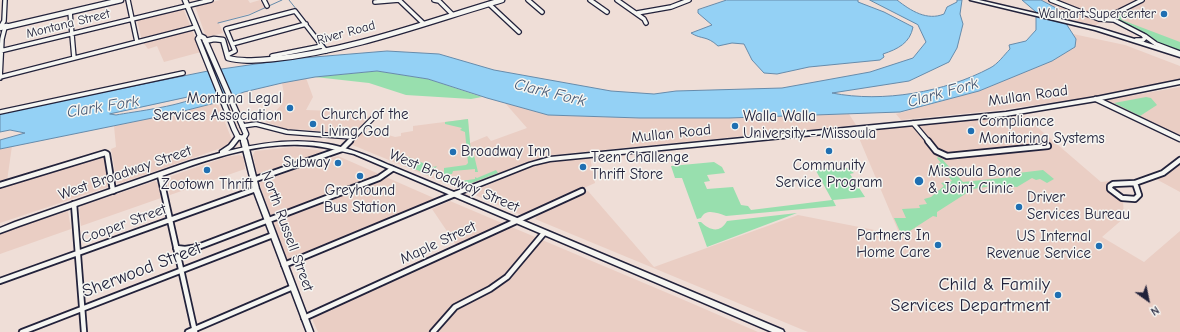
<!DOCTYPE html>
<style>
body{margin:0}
#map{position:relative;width:1180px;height:332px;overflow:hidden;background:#efded7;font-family:"Comic Neue",sans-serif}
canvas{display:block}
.north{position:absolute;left:1128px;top:280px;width:40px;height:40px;-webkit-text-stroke:3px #f6f6f2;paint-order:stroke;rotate:147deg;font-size:11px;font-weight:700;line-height:16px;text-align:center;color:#22223b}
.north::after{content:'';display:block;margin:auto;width:14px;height:18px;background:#22223b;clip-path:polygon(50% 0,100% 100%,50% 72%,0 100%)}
</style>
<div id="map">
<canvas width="1180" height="332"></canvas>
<div class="north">N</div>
</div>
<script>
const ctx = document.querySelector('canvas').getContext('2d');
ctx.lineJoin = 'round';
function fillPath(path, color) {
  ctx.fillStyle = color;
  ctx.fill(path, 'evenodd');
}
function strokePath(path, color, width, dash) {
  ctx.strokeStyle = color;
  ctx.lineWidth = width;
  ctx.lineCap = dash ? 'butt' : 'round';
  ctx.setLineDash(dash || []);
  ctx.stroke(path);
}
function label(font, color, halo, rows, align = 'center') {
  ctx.font = font + ' "Comic Neue",sans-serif';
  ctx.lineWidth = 3;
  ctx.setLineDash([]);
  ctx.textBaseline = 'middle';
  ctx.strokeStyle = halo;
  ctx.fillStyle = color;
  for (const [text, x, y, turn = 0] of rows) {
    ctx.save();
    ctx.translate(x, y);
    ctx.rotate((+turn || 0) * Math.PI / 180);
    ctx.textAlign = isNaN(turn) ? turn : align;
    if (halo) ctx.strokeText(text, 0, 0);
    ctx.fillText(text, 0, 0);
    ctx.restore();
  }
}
const built = new Path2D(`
 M220,0H248L250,3L260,0L265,9L219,23L223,33L206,37L195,6Z
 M1041,0H1142L1094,26L1063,18L1056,8Z
 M1146,0H1180V52L1159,44L1143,33L1118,22L1116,18L1118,16Z
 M183,8L201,52L164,62L157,46L148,49L142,41L137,20Z
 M1073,34L1125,45L1180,66V80L1077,99L999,110L901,120L896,114L979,91L1052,61L1075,47L1076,39Z
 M306,78L313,97L306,110L333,111L370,117L351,135L309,130L286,129L266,122L282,104L284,94L282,83Z
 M1180,87V137L1107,101V100Z
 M217,102L232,140L227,146L121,183H117L111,149L116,147L114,126L172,114Z
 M505,103L548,115L640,118H729L849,114L856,125L552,155L527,162L459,189L350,144L362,131L370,134L379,132L395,137L401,136V133L413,131V126L468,119L470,143L487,136L491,141L527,128Z
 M1022,114L1101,182L1110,181L1108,189L1123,200L1124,218L1102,237L1144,262L1180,231V332H808L535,219L537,216L588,191L654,267L798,215L900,235L856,131Z
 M12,146L7,181L0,183V149Z
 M293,147L323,151L321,154L262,175H257L253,155L255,151Z
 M239,155L244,157L245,169L170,195L167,180L171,176L226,157Z
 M102,156H104L107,169L108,187L0,223V187Z
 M338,156L436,199L287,261L259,183L312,163Z
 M590,157L595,183L525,214H519L475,195L477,190L481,188L532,166L555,161Z
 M1180,164V192L1156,179L1166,176Z
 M155,181L158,183L161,198L81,226L79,210L81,206Z
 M450,201L677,297L758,332H318L313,321V311L457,246L432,209Z
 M68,211L71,229L0,254V233Z`);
const green = new Path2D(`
 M1123,14L1126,15L1121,18L1122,20L1180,42V52L1159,44L1147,35L1126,26L1117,20L1118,16Z
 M377,71L428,79L482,97L471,99L406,95L369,83L315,77Z
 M1146,97L1151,98L1157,105L1140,116L1114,103Z
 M468,119L471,154L474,155L478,172H475V169L453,171L452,174H444V168L466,165L468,163L465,132L460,130L462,128L445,124V122Z
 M408,157L433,167L437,166L429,175L400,163Z
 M938,157L942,159L963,182L1021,176L1018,173L1043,170L1054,179L1047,183L1040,179L1036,180L1032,178L1017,187L998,185L973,189L937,212V217L933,216L902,236L894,218H906L902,209L920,208L919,205L927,204L924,199L931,197L944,186L941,183L952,181L941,167H937V164L941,163L937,158Z
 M714,162L722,167L725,173L707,175L710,181L704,182L707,189L733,187L741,205L748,206L751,210L832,200L815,169L848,168L854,173L850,174L865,197L833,200L836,206L726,216C717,213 706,208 701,218L697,219L682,178H675L671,166Z
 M496,170L498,173L461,187L437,178H452L454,182L475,179V177L477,178Z
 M797,213L707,247L698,222H701C709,230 720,234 727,221Z`);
const water = new Path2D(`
 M727,0H858V2L884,12L913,27C910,43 898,49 883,54L884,57L880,60L809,67L777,74L764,73L752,60L744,44L732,43L718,46C706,35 702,40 691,33L712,25L698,13V10Z
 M870,0H897C911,11 927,21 944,14L947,7L957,2V0H962L960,14L963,24L957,48L949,62L909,81L832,93C883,103 945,92 990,68C998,64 1004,55 1010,49L1009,45L1026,41L1036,30V12L1022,0H1041L1056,8L1076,39L1075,47L1052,61L979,91L900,112L729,118H640L548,115L487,98L428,79L377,71L315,77L282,83L244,92L215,103L172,114L0,149V140L25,133L10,130L0,132V113L208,71L290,59L387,51L439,54L494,70L611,91L654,94L676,91L782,88L870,72L913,58L926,42L918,25ZM198,95C191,105 131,112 116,115L110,114Z`);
const stream = new Path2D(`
 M289,0L328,49
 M218,23L249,15L282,0`);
const streetFar1 = new Path2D(`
 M128,0L137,42
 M264,0L267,6
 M434,0L439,1L452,14
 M528,0L542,12
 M590,0L607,12
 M617,0L644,19L646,23
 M1051,0L1099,19L1114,20L1145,36L1156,44L1180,53
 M375,2L399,0L423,23
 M489,4L519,32
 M70,12L74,58
 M637,13L671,7L689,0
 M1114,20L1112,15L1142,0
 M1,26L4,21L5,0
 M1136,40H1143L1145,38L1143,35
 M232,44L306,24
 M0,51L211,0
 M227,55L235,51L226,29L295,11L326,51
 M272,56L322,46
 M0,77L196,27
 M0,78L2,39L5,27
 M0,112L183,73
 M913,123L929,142
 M242,126L256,124L287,132L351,137
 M349,142L377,114`);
const street = new Path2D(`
 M928,141L936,151L947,156L1048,146
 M160,175L195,332
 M253,180L342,149L350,141
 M1135,183L1139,195L1135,199L1122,198L1110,189V186L1113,184Z
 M1135,183L1163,173L1180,160
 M0,185L105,153L107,154L113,191
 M74,204L84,332
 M176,248L185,249L198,247L379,178L392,169
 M284,265L455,194
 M0,281L256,189
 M304,318L582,191
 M22,332L273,235
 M188,332L293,287
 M433,332L455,307L490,289L507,277L544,233`);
const secondaryFar1 = new Path2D(`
 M185,0L200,36L198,39L234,129L238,137L243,138
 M0,27L7,26L0,28
 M6,27L121,0
 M200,36L204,38L246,134L243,139L244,142
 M205,41L214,39L223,40L228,58C242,62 258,60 273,59C351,51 427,22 502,0
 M1096,99L1180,139`);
const secondary = new Path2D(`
 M244,141L256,189L310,332`);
const primary = new Path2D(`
 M1180,80V84L1096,101L1006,116L550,161L533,165L460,194L783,330L784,332H772L354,154C336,150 319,145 301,145C248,143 197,164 148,181C105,196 62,211 19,226L0,233V228L15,222L191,161L220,153V151L229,145L236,136H240L241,137L240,138L233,147L228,151C260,143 294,138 328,144C349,148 369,156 389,165C411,174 432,183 454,192L529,163L550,157L1006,112L1096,97Z`);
const highway = new Path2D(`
 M970,0H979L1099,28L1180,53V57L1095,30Z`);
const markers = [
 [1164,14,4,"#1f6fb2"],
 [290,108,4,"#1f6fb2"],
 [313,124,4,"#1f6fb2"],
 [735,126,4,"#1f6fb2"],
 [971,131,4,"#1f6fb2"],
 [829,151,4,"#1f6fb2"],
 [453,152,4,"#1f6fb2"],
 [338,163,4,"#1f6fb2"],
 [583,167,4,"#1f6fb2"],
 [207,170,4,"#1f6fb2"],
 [360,176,4,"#1f6fb2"],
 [919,181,5,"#1f6fb2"],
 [1019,207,4,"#1f6fb2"],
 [938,245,4,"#1f6fb2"],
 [1099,246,4,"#1f6fb2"],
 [1058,295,4,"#1f6fb2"]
];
const farPoinames = [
 ["Walmart Supercenter",1156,14]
];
const farStreetnames = [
 ["Montana Street",68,24,-14],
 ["River Road",346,33,-15]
];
const streetNames = [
 ["Mullan Road",1028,96,-8],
 ["Mullan Road",671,134,-6],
 ["West Broadway Street",125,173,-19],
 ["West Broadway Street",454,181,23],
 ["Cooper Street",124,224,-20],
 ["North Russell Street",287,231,70],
 ["Maple Street",438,243,-25]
];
const poiNames = [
 ["Montana Legal",282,99,"right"],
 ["Services Association",282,116,"right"],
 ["Church of the",321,115],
 ["Living God",321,132],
 ["Walla Walla",743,117],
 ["University - Missoula",743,134],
 ["Compliance",979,122],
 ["Monitoring Systems",979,139],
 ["Broadway Inn",461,152],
 ["Teen Challenge",591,158],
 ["Thrift Store",591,175],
 ["Subway",330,163,"right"],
 ["Community",829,166,"center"],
 ["Service Program",829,183,"center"],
 ["Missoula Bone",928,172],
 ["& Joint Clinic",928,189],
 ["Zootown Thrift",207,185,"center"],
 ["Greyhound",360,191,"center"],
 ["Bus Station",360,208,"center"],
 ["Driver",1027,198],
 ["Services Bureau",1027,215],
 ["Partners In",930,236,"right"],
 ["Home Care",930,253,"right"],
 ["US Internal",1091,237,"right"],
 ["Revenue Service",1091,254,"right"]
];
const waterNames = [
 ["Clark Fork",550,93,14],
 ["Clark Fork",943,93,-16],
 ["Clark Fork",103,107,-9]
];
const nearStreetnames = [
 ["Sherwood Street",142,270,-21]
];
const nearPoinames = [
 ["Child & Family",1050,285],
 ["Services Department",1050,306]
];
fillPath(built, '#eacec4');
fillPath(green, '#98dfae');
fillPath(water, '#94d1f5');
strokePath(water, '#668bab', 1);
strokePath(stream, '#668bab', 1);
strokePath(streetFar1, '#22223b', 6);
strokePath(street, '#22223b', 8);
strokePath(secondaryFar1, '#22223b', 7);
strokePath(secondary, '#22223b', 9);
strokePath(primary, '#22223b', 3);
strokePath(highway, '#22223b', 3);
strokePath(streetFar1, '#f6f6f2', 3.5);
strokePath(street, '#f6f6f2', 4.5);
strokePath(secondaryFar1, '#f6f6f2', 4.5);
strokePath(secondary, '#f6f6f2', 6);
fillPath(primary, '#f6f6f2');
fillPath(highway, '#f6f6f2');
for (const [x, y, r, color] of markers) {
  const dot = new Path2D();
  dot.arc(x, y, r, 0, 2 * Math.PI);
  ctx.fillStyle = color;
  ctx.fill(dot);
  strokePath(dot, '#f6f6f2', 1.5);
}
label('13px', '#22223b', '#f6f6f2', farPoinames, 'right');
label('13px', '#22223b', '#f6f6f2', farStreetnames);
label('15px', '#22223b', '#f6f6f2', streetNames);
label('15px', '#22223b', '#f6f6f2', poiNames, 'left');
label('italic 16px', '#445773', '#f6f6f2', waterNames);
label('18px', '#22223b', '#f6f6f2', nearStreetnames);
label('18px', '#22223b', '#f6f6f2', nearPoinames, 'right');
</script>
